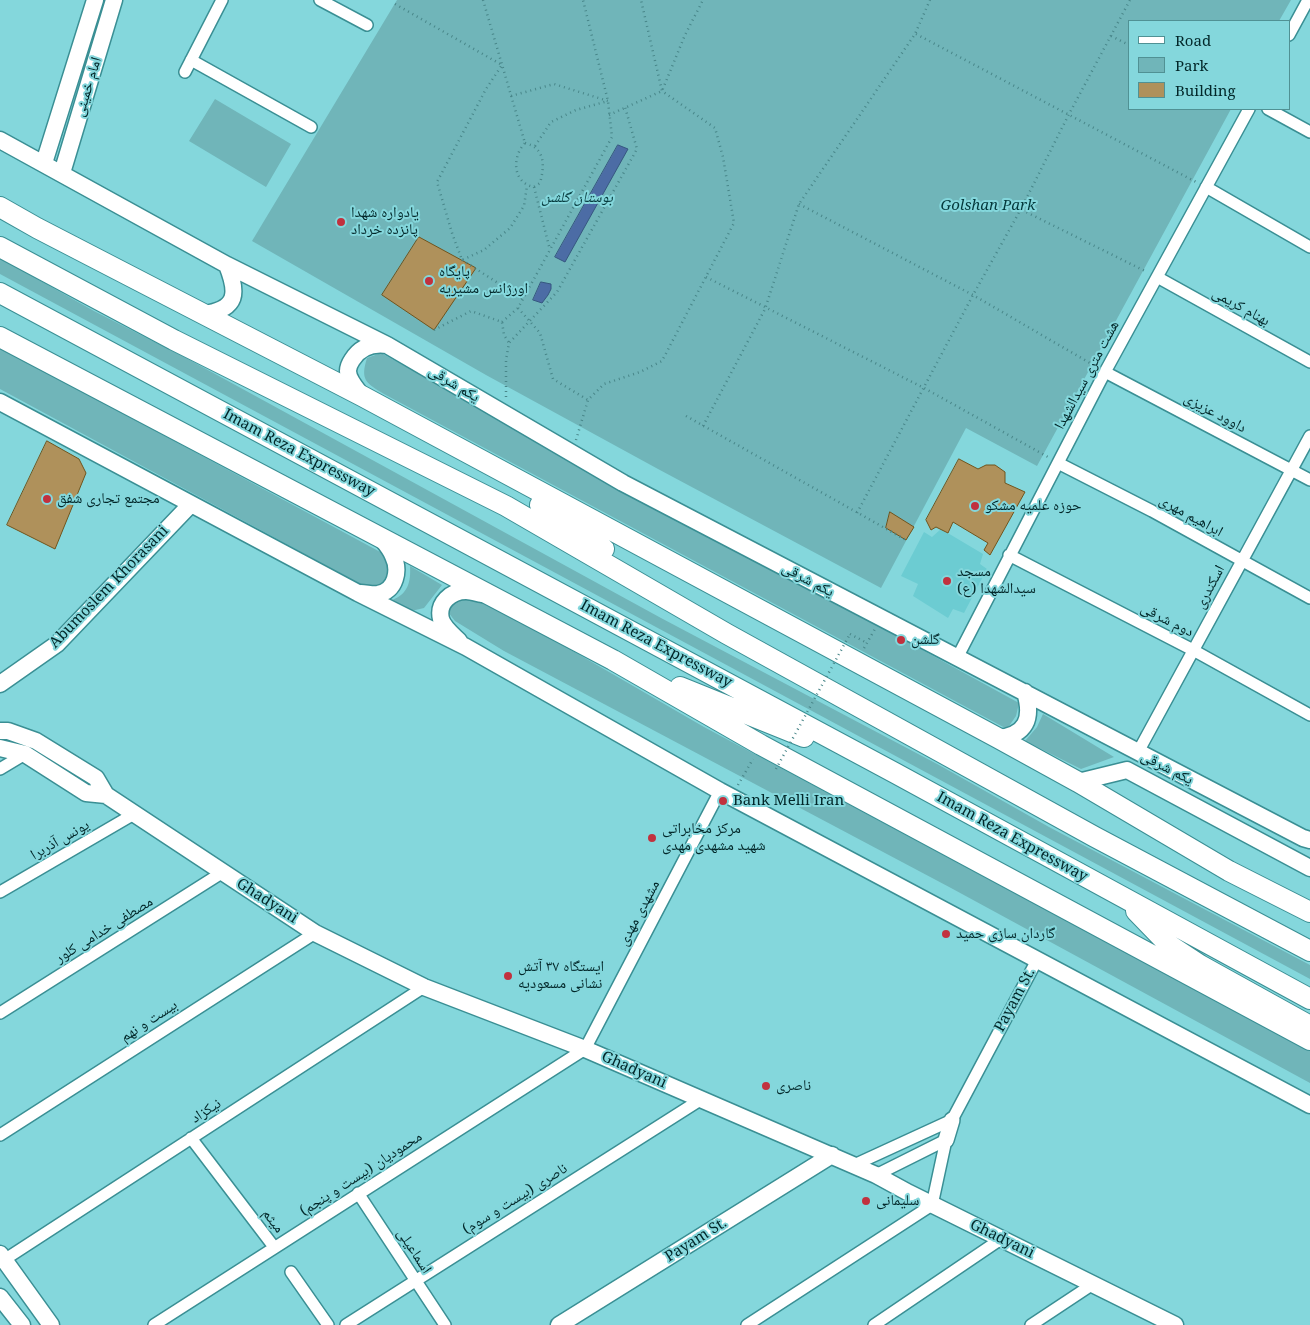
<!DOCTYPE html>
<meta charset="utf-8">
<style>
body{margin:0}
#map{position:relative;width:1310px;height:1325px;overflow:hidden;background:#84d7dc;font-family:"Noto Serif",serif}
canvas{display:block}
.legend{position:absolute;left:1128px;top:20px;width:162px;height:90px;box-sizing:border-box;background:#84d7dc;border:1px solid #509194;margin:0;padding:6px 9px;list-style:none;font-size:15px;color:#022729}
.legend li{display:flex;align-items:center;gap:10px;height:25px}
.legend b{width:25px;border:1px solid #509194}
</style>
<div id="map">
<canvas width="1310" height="1325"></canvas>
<ul class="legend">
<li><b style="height:6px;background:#fff"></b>Road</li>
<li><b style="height:14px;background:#70b5b9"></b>Park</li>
<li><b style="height:14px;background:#af915b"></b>Building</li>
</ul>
</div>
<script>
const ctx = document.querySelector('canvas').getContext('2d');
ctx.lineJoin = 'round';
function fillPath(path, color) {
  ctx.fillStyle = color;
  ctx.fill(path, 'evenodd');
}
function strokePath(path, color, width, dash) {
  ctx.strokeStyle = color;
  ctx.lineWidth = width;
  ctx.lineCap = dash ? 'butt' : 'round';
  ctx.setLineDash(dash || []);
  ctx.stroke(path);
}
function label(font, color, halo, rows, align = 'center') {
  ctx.font = font + ' "Noto Serif","Noto Naskh Arabic",serif';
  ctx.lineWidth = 4;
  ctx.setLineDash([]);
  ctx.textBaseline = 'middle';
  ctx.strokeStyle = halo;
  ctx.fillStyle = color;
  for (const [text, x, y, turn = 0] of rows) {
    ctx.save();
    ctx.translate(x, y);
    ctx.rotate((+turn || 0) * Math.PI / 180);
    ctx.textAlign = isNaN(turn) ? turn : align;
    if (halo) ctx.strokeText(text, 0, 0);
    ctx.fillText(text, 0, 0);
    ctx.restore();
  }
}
const built = new Path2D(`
 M941,529L983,554L980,564L987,569L964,613L953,609L948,618L913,596L918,584L901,576L924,532L932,537Z`);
const green = new Path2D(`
 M397,0H1291L1279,21H1129V109H1231L1037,466L966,428L881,588L658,469L486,375L252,241Z
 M215,99L291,144L266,187L189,141Z
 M0,258L94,311L186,358L661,618L939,765L1049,827L1310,965V979L0,274Z
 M0,347L384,554L390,569L383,587L364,586L0,389Z
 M381,353L1019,703L1016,716L1007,729L384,394C366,383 360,380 367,358Z
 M410,566L442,585L424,608L411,611L392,600C408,594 411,582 410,566Z
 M470,595L490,603L704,727L1310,1051V1083L951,888L504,651L455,621L448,612L457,598Z
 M1043,714L1114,757L1081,769L1025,741L1037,727Z`);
const water = new Path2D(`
 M618,145L628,149L565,262L555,257Z
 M541,282L551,284V289L548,295L542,303L533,300Z`);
const building = new Path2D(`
 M419,237L476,268L434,330L382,295Z
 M47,441L79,459L86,473L55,549L7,525Z
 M959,459L978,469L986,465H995L1005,472V483L1025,492L990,555L984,550L988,543L953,522L948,533L936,527L931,530L926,520Z
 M890,512L914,527L906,540L886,528Z`);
const path = new Path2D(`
 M483,0L525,143
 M395,4L502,65L486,89L437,182L452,233L462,260L484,250L510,228L524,206L527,186
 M916,34L1196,182
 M1111,36L1129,45
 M511,96L554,84L608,101L576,110L551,122L535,146
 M609,115L662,91L685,35L703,0
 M525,143C545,148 545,165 540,183L534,187C512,183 512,156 525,143Z
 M534,187L550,250
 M799,204L973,295L1095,366
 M1022,210L1147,272
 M462,260L523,299
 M706,277L924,388L1048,457
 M518,308L540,333L553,379L588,400
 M502,322L518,308L612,137L608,101L583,0
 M434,330L471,311L502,322L504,335L509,343
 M506,397V360L509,343L557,292L637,149L625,107
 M686,416L906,540
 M703,426L765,309L799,204L915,34L930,0
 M576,440L588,400L604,384L640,372L662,361L734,223L723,157L715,128L662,91L641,0
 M857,513L973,295L1021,209L1068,116L1130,0
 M850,634L867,643
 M864,648L875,629
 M738,785L753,759`);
const minor = new Path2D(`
 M320,0L367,25
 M1289,35L1308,0
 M191,60L311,127
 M185,72L222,0
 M1268,109L1310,132
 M1206,187L1310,247
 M1157,277L1310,362
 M1105,372L1310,480
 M1058,463L1152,511L1310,598
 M1009,555L1193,650L1310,715
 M957,658L1105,372L1249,109
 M1138,752L1310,436
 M0,769L25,754
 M0,892L134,814
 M0,1013L223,872
 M0,1135L315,933
 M191,1138L274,1247
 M854,1165L952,1120L1037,960
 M876,1175L946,1140
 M358,1193L445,1325
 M4,1260L424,987
 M291,1272L328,1325
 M154,1325L585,1049L720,791
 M346,1325L700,1100
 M747,1325L932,1205L946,1140
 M874,1325L1001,1239
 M1031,1325L1093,1284`);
const tertiary = new Path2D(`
 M946,1140L952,1120`);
const secondary = new Path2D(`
 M0,140L227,265L387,345
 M44,163L95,0
 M62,173L114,0
 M204,314C238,309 238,293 227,265
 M362,396C357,389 348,380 348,371C348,368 350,363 352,360C360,347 372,343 387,345L623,483L1303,838L1310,840
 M0,402L358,593L466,647L720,791L1310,1105
 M361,593C366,593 373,595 378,594C396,591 400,570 393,556C391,550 386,544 382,539
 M459,641C453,635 443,627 441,619C437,603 451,591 466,591C471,591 477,593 482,594
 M0,684L57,644L191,504
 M0,731H8L36,741L96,778L106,795L315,933L424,987L585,1049L876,1175L909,1193L1175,1325
 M998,738C1026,735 1033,719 1025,692
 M0,748L25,754L86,793L106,795
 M1078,782L1127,770L1310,868
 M0,1254L51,1325
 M0,1297L22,1325
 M559,1325L832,1155`);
const trunk = new Path2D(`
 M0,207L37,228L362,396L998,738L1078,782L1229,871L1310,912
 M0,247L174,340L506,506L727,634L1095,837L1310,951
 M0,293L895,773L1310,999
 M0,337L613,660L761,745L1310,1040
 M540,505L604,549
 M680,687L804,737
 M1136,911L1168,944L1200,965L1310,1026`);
const pathBridge = new Path2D(`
 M776,769L850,634`);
const markers = [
 [341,222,5,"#c1313e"],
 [429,281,5,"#c1313e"],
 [47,499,5,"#c1313e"],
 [975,506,5,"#c1313e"],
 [947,581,5,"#c1313e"],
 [901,640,5,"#c1313e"],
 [723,801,5,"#c1313e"],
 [652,838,5,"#c1313e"],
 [946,934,5,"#c1313e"],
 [508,976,5,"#c1313e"],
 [766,1086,5,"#c1313e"],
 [866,1201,5,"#c1313e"]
];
const streetNames = [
 ["امام خمینی",88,87,-73],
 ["بهنام کریمی",1241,307,29],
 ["هشت متری سیدالشهدا",1087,375,-62],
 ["یکم شرقی",454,384,31],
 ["داوود عزیزی",1215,413,28],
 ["Imam Reza Expressway",299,453,28],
 ["ابراهیم مهری",1191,516,29],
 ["یکم شرقی",808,580,28],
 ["Abumoslem Khorasani",109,587,-46],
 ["اسکندری",1210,587,-62],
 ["دوم شرقی",1167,620,27],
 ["Imam Reza Expressway",656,644,28],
 ["یکم شرقی",1167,768,27],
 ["Imam Reza Expressway",1012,837,29],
 ["یونس آذربرا",60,840,-30],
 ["Ghadyani",267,901,33],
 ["مشهدی مهدی",639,913,-62],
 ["مصطفی خدامی کلور",104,930,-32],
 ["Payam St.",1015,1000,-62],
 ["بیست و نهم",149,1021,-33],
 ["Ghadyani",634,1070,24],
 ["نیکزاد",206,1111,-33],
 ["محمودیان (بیست و پنجم)",361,1174,-33],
 ["ناصری (بیست و سوم)",515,1199,-32],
 ["میثم",273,1221,53],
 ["Ghadyani",1002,1239,26],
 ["Payam St.",696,1240,-32],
 ["اسماعیلی",414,1251,57]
];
const parkNames = [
 ["بوستان گلشن",577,198],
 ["Golshan Park",988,206]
];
const poiNames = [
 ["یادواره شهدا",351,213],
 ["پانزده خرداد",351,230],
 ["پایگاه",439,272],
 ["اورژانس مشیریه",439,289],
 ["مجتمع تجاری شفق",57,499],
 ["حوزه علمیه مشکو",985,506],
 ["مسجد",957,572],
 ["سیدالشهدا (ع)",957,589],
 ["گلشن",911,640],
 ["Bank Melli Iran",733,801],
 ["مرکز مخابراتی",662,829],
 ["شهید مشهدی مهدی",662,846],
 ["گاردان سازی حمید",956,934],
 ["ایستگاه ۳۷ آتش",518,967],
 ["نشانی مسعودیه",518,984],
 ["ناصری",776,1086],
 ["سلیمانی",876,1201]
];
fillPath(built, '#6cccd2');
fillPath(green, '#70b5b9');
fillPath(water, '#4c6ca5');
strokePath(water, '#365780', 1);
fillPath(building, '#af915b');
strokePath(building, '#71541c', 1);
strokePath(minor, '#3a8f94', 14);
strokePath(tertiary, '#3a8f94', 18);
strokePath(secondary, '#3a8f94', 19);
strokePath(trunk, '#3a8f94', 22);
strokePath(path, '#488689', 2.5, [1, 4]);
strokePath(minor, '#fff', 11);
strokePath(tertiary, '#fff', 15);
strokePath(secondary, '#fff', 16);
strokePath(trunk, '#fff', 20);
strokePath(pathBridge, '#488689', 2.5, [1, 4]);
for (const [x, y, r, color] of markers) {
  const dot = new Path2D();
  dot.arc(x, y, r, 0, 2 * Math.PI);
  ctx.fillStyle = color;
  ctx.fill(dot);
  strokePath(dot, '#84d7dc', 2);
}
label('15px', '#022729', '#84d7dc', streetNames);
label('italic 15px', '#04383b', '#84d7dc', parkNames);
label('15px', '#022729', '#84d7dc', poiNames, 'left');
</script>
